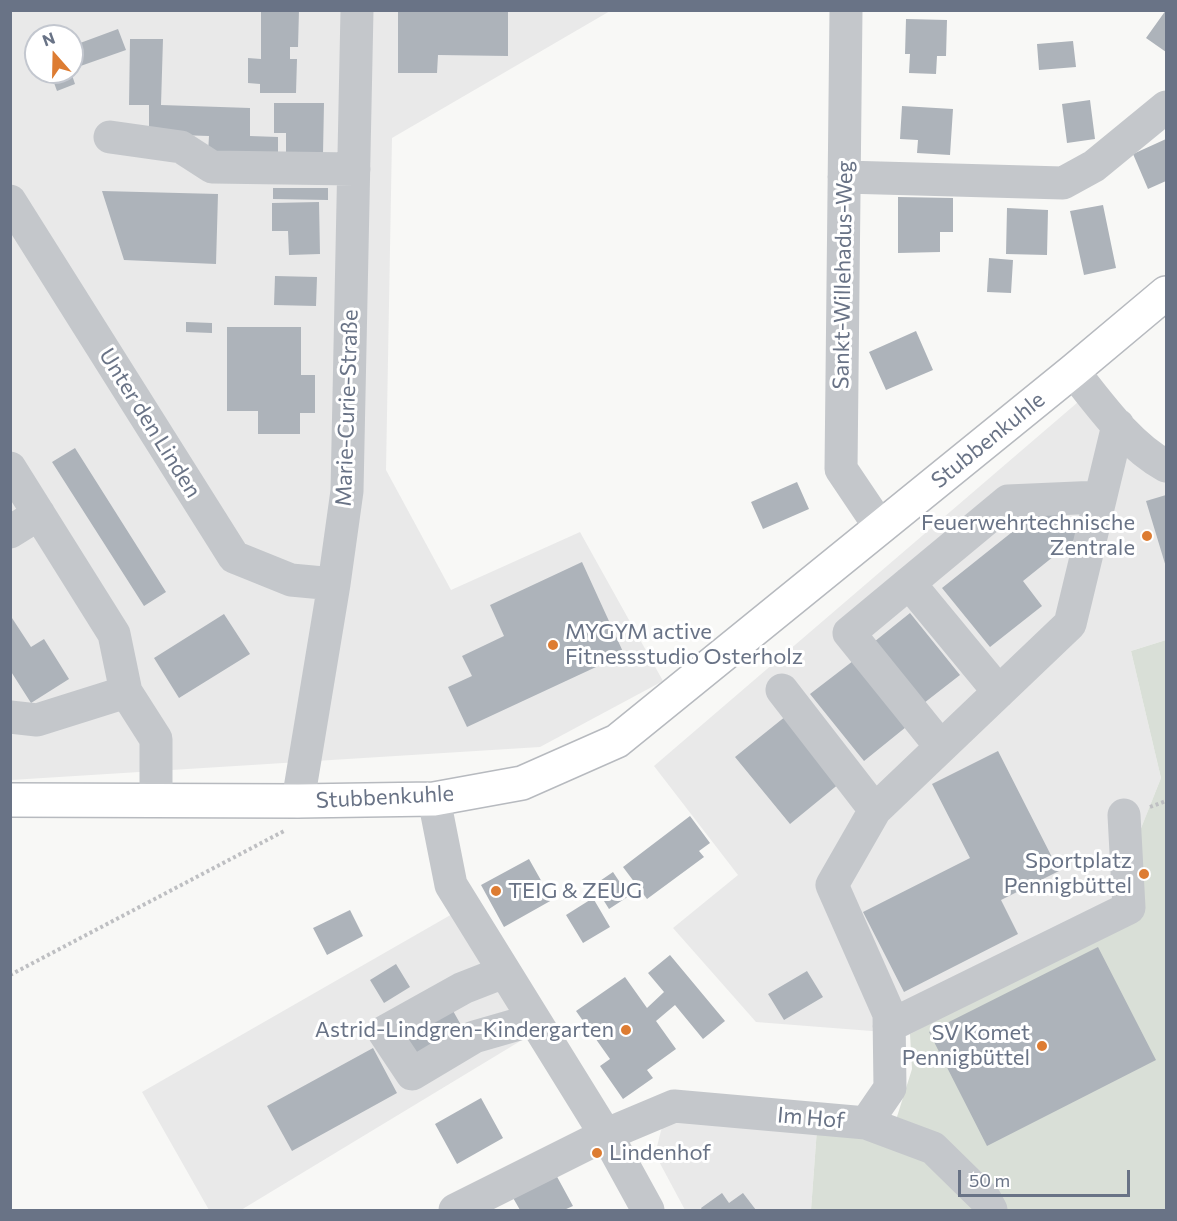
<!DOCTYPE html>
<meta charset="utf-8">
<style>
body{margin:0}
#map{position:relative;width:1177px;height:1221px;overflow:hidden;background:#f8f8f6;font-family:Commissioner,sans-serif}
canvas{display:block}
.frame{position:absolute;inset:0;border:12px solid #697386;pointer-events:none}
.north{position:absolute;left:24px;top:24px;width:60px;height:60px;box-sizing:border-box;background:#fff;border:2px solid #c3c7cf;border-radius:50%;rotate:340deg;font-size:16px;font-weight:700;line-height:24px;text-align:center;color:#697386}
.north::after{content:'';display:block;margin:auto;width:21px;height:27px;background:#dd7c32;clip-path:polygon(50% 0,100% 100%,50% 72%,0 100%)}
.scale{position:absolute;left:958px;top:1170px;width:172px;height:27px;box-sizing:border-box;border:3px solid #697386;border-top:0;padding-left:8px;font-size:18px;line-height:21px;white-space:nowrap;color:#697386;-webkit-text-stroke:4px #fff;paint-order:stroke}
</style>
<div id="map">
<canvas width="1177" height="1221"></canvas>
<div class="frame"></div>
<div class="north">N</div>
<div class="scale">50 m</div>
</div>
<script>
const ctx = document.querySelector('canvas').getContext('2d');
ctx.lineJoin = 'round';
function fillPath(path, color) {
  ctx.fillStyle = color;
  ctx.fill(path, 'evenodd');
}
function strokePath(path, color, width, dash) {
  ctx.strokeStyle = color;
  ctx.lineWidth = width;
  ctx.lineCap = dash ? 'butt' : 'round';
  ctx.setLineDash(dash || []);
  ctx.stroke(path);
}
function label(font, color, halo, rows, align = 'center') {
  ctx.font = font + ' Commissioner,sans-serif';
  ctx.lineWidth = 6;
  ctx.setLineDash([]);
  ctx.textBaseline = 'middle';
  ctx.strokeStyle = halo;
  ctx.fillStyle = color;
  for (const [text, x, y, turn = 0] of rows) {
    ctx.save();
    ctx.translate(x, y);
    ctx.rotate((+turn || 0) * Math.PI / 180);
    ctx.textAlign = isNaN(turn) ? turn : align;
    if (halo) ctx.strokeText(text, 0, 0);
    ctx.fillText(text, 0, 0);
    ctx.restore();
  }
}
const built = new Path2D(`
 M11,11H610L392,138L386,470L451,590L580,532L663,681L540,747L11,780ZM36,36H72V72H36Z
 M1099,384L1166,452V640L1131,651L1161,778L1098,936L910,1034L756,1022L673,928L738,875L654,766Z
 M454,913L527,1037L241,1210H209L142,1092Z
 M685,1118L817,1129L811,1210H685L655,1154L663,1123Z`);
const green = new Path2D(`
 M1166,640V1210H811L817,1129L890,1139L912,1069L910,1034L1098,936L1161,778L1131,651Z`);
const building = new Path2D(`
 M261,10H299L298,47H290V59H297L296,93H260V84L248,83V58L261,59Z
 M1166,10V52L1146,38Z
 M398,11L508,12V56L438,55L437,73H398Z
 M906,19L947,20L946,56H937L936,74L909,73L910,54H905Z
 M118,29L126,50L72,69V46Z
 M130,39H163L161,105L250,108V136L278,137V155L208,153L209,136L149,134V105H129Z
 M1073,41L1076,67L1039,70L1037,44Z
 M50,72H71L75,84L57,91Z
 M1090,100L1095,139L1067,143L1062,104Z
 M274,103H324L323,154H286V133H274Z
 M902,106L953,109L950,155L917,153L918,140L900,139Z
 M1166,139V181L1148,189L1133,154Z
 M273,188H328V200L273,199Z
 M102,191L218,194L216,264L124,260Z
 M898,197L953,198V232H940V252L898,253Z
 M319,202L320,254L289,255L288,231H272V203Z
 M1103,205L1116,268L1084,275L1070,211Z
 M1007,208L1048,210L1047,255L1006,254Z
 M989,258L1013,260L1011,293L987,292Z
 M275,276L317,277L316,306L274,305Z
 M186,322L212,323V333L186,332Z
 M227,327H301V375H315V413H300V434H258V411H227Z
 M916,331L933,370L886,390L869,352Z
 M75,448L166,592L144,606L52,462Z
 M797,482L809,509L763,529L751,502Z
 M1166,495V567L1146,501Z
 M1051,501L1079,536L1023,581L1042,606L990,647L942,588Z
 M582,562L624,654L467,727L448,687L472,676L462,656L504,636L490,605Z
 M910,613L960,675L924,703L874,642Z
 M224,614L250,654L179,698L154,658Z
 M10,615L31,647L44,639L69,679L31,703L10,670Z
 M853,661L906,727L864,761L810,694Z
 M786,716L840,783L790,824L735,757Z
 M998,751L1059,871L1001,900L1018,934L904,992L863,912L970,858L932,784Z
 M690,816L710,843L699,851L704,857L647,899L623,867Z
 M529,859L552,900L504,927L481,885Z
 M613,872L629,896L609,909L594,885Z
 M593,898L610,927L583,943L566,915Z
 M350,910L363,936L327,955L313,928Z
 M1098,947L1156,1060L987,1146L929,1032Z
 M670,955L725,1021L703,1039L675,1005L656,1021L676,1049L647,1070L653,1078L623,1099L600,1066L610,1059L576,1011L625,977L647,1008L664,992L648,973Z
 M396,964L410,987L384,1003L370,980Z
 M807,971L823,997L784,1020L768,994Z
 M452,1009L466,1034L416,1064L402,1039Z
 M373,1048L397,1093L292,1151L267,1106Z
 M481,1098L503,1138L457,1164L435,1124Z
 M555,1173L573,1206L564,1210H520L512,1196Z
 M722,1193L729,1203L743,1193L756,1210H702L701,1208Z`);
const path = new Path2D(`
 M1150,807L1166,801
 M10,975L286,830`);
const minor = new Path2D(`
 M846,10L841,469L880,527
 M110,137L181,147L212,167L354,169
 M844,177L1063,183L1094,166L1166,107
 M10,201L234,557L291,580L334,584
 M1073,371C1100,405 1128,445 1166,466
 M10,468L114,634L126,692L156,739V800
 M10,532L39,514
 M909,583L999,692
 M782,690L875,810
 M10,717L37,720L126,692
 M941,747L849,633L1008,501L1100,497
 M434,799L451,885L615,1150L648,1210
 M298,801L334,584L347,491L357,10
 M504,972L463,988L384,1032L412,1074L474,1037L533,1020
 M889,1026L1129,908L1124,815
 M866,1123L890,1088L889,1014L832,885L875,810L1070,624L1118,425
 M455,1210L605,1135L674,1106L866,1123L933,1148L985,1199L991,1210`);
const major = new Path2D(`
 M10,800L298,801L434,799L522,783L617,741L1073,371L1166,293`);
const markers = [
 [1147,536,6,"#dd7c32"],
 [553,645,6,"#dd7c32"],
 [1144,874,6,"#dd7c32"],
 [496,891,6,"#dd7c32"],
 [626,1030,6,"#dd7c32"],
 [1042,1046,6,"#dd7c32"],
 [597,1153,6,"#dd7c32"]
];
const streetNames = [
 ["Sankt-Willehadus-Weg",843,275,-89],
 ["Marie-Curie-Straße",347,408,-88],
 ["Unter den Linden",150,423,58],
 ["Stubbenkuhle",988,440,-39],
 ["Stubbenkuhle",385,797,-3],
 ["Im Hof",811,1118,5]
];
const poiNames = [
 ["Feuerwehrtechnische",1135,523],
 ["Zentrale",1135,548],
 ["MYGYM active",565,632,"left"],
 ["Fitnessstudio Osterholz",565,657,"left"],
 ["Sportplatz",1132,861],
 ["Pennigbüttel",1132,886],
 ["TEIG & ZEUG",508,891,"left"],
 ["Astrid-Lindgren-Kindergarten",614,1030],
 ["SV Komet",1030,1033],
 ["Pennigbüttel",1030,1058],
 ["Lindenhof",609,1153,"left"]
];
fillPath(built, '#e9e9e9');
fillPath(green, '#d9dfd7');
fillPath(building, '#adb3ba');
strokePath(major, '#b7babf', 36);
strokePath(path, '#bebfc2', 4, [3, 3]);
strokePath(minor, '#c4c7cb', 33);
strokePath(major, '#fff', 33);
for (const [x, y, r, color] of markers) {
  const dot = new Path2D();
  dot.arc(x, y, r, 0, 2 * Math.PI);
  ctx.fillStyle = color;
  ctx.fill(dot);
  strokePath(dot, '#fff', 2);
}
label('22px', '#697386', '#fff', streetNames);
label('22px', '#697386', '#fff', poiNames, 'right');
</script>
